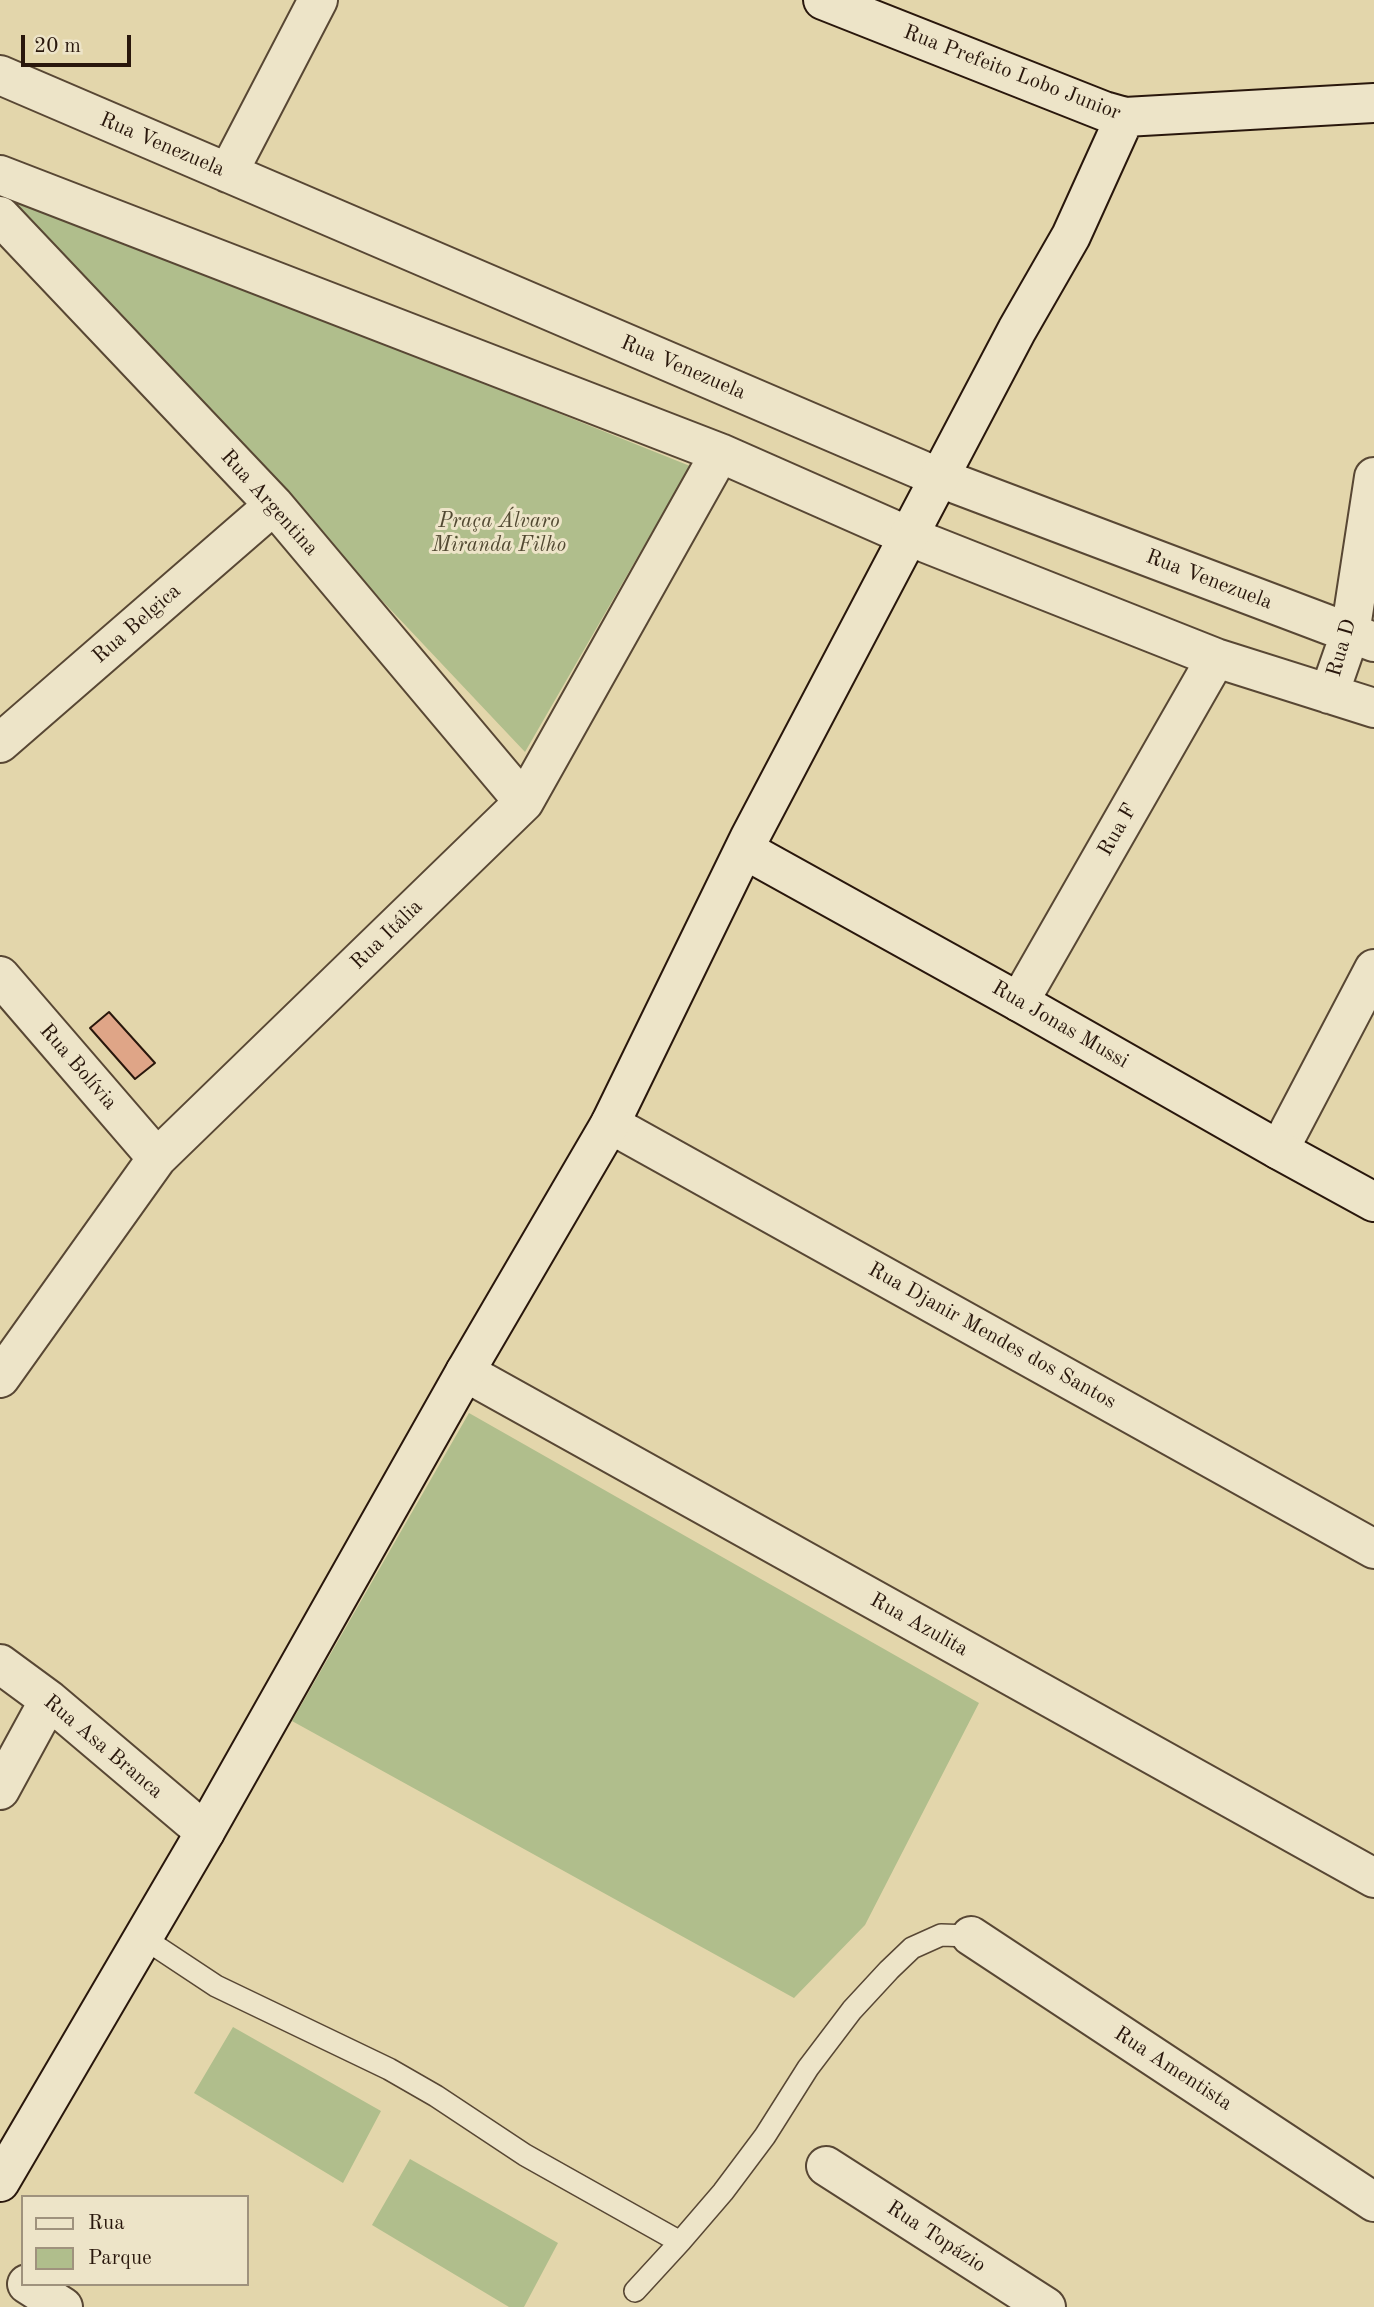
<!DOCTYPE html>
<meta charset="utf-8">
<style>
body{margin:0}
#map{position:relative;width:1374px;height:2307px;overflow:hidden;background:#e3d6ab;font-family:"Old Standard TT",serif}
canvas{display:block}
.legend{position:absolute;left:21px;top:2195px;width:228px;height:91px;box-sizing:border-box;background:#ede4c8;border:2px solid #9f927d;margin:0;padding:9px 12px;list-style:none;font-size:21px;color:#29170c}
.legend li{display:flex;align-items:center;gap:14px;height:35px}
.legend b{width:35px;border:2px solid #9f927d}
.scale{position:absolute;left:21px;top:35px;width:110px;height:32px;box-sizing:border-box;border:4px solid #29170c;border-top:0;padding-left:9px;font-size:21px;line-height:24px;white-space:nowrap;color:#29170c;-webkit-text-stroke:5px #ede4c8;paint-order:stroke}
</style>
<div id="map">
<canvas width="1374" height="2307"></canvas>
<ul class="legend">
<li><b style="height:9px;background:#ede4c8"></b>Rua</li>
<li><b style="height:19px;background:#b0be8c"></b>Parque</li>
</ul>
<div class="scale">20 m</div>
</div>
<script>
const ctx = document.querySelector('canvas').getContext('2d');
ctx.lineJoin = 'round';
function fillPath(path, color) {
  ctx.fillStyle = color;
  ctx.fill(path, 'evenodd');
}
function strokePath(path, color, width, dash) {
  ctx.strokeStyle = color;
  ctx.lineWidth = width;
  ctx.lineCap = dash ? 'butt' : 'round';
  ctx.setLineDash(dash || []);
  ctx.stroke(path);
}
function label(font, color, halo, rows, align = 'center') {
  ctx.font = font + ' "Old Standard TT",serif';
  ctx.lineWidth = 6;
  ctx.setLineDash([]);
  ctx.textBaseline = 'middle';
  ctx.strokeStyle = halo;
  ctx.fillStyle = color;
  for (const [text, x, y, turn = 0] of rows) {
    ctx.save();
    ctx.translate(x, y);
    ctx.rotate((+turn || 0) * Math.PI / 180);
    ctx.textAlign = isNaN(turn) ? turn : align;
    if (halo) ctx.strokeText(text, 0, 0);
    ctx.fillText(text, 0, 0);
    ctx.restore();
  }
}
const green = new Path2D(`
 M0,189L690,466L525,752L0,196Z
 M469,1413L979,1703L865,1925L794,1998L292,1721Z
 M233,2027L381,2111L343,2183L194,2093Z
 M410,2159L558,2243L524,2307H509L372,2225Z`);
const building = new Path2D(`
 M109,1012L155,1063L135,1079L90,1028Z`);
const lane = new Path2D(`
 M142,1937L216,1986L389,2069L436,2096L525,2155L680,2242L723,2192L765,2136L808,2068L852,2010L889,1970L912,1948L941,1935L971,1936
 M635,2291L680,2242`);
const street = new Path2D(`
 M0,75L940,478L1374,642
 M228,173L318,0
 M0,175L720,453L908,536L1216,658L1374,708
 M0,216L274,505L524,802
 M1329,694L1350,634L1374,477
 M0,743L274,505
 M0,976L157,1158
 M1019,1002L1216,658
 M610,1124L1374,1549
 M1279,1150L1374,969
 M465,1372L1374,1878
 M0,1378L157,1158L524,802L720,453
 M0,1664L49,1700L205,1832
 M0,1790L49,1700
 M971,1936L1374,2202
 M826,2166L1046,2307
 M27,2284L63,2307`);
const secondary = new Path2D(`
 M823,0L1104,111L1125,117L1374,103
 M745,850L1019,1002L1279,1150L1374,1202
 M0,2182L205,1832L465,1372L610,1124L750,837L1017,330L1071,236L1125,117`);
const streetNames = [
 ["Rua Prefeito Lobo Junior",1012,73,21],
 ["Rua Venezuela",162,145,23],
 ["Rua Venezuela",683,368,23],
 ["Rua Argentina",269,503,48],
 ["Rua Venezuela",1209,580,21],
 ["Rua Belgica",137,624,-41],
 ["Rua D",1342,648,-74],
 ["Rua F",1118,830,-60],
 ["Rua Itália",387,935,-44],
 ["Rua Jonas Mussi",1060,1025,30],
 ["Rua Bolívia",78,1067,49],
 ["Rua Djanir Mendes dos Santos",992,1336,29],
 ["Rua Azulita",919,1625,29],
 ["Rua Asa Branca",103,1747,40],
 ["Rua Amentista",1173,2069,33],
 ["Rua Topázio",936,2237,33]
];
const parkNames = [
 ["Praça Álvaro",499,521],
 ["Miranda Filho",499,545]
];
fillPath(green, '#b0be8c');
fillPath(building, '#dfa587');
strokePath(building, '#29170c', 2);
strokePath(lane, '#584734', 24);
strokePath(street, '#584734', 42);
strokePath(secondary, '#29170c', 42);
strokePath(lane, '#ede4c8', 21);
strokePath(street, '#ede4c8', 38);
strokePath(secondary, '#ede4c8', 38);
label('21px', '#29170c', '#ede4c8', streetNames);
label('italic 21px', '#524932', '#ede4c8', parkNames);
</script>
